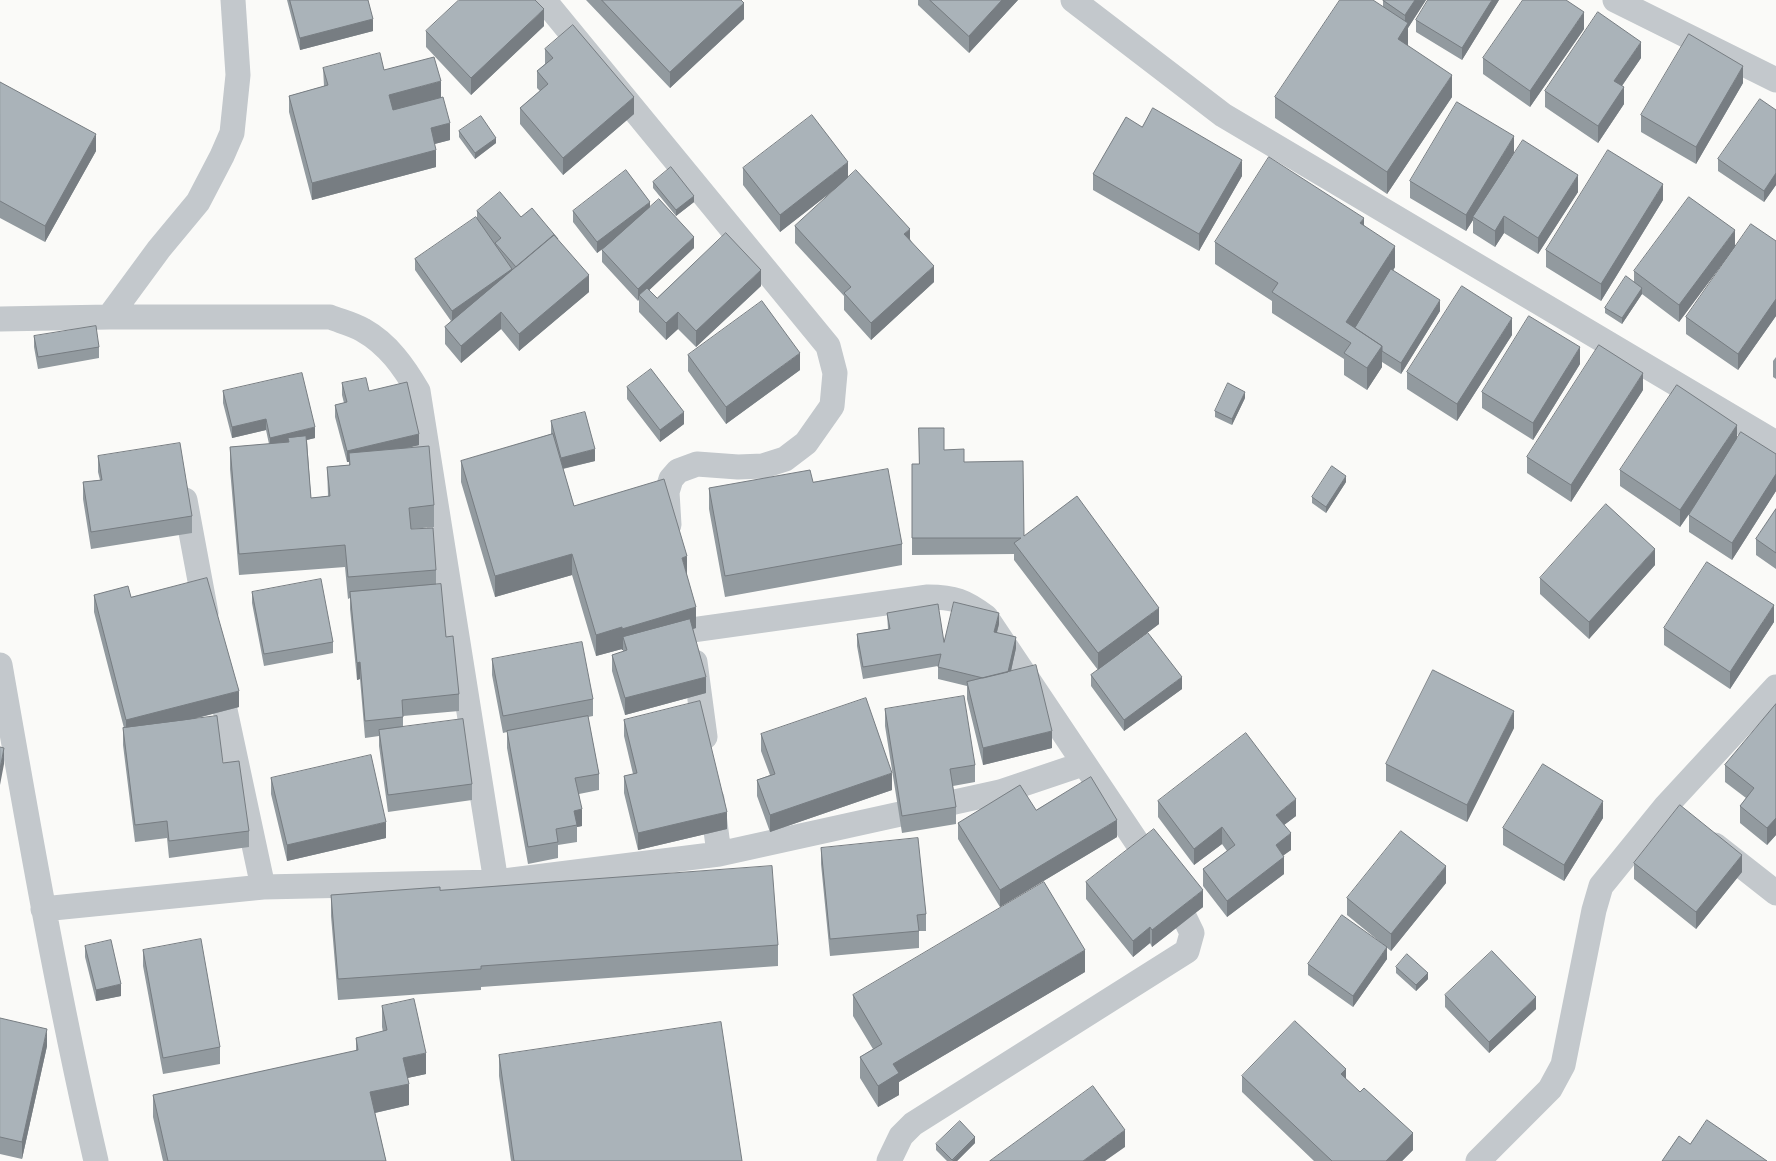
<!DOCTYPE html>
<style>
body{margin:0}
canvas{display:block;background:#fafaf8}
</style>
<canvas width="1776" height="1161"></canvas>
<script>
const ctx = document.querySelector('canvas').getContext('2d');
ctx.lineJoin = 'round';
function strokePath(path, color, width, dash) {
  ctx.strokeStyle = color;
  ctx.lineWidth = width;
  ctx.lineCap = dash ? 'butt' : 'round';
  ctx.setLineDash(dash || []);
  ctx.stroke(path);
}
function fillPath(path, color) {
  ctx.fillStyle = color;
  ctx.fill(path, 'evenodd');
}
const street = new Path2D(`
 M544,0L828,346L835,373L832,406L806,443L785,459L763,466L738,467L697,464L678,471L671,479L667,492L669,525
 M1073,0L1223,115L1776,443
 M1615,0L1776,80
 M109,317L159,249L198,202L222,156L232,133L238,75L233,0
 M0,319L109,317H330C340,321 353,324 363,330C388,344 404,367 418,391L496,882
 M185,500L206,613
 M692,630L928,597C954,597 965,601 986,617L1177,902L1192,933L1187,951L913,1124L901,1136L889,1161
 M695,662L705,737
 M0,665C29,831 58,997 96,1161
 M218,677L263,887
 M712,799L719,854
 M1715,845L1776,893
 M43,909L263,887L496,882L719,854L1000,792L1083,764
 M1478,1161L1550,1089L1563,1065L1594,910L1601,886L1666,806L1776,687`);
const wall = new Path2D(`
 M287,0H368L373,31L300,50Z
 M586,0H741L744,19L670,88Z
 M918,0H1018L969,53L918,5Z
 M1383,0H1426L1408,28L1407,45L1452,97L1387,194L1275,118V97L1383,7Z
 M1499,0L1462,60L1416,32V20Z
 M544,26L471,95L426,47V31Z
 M1584,29L1530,107L1483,74V58Z
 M545,49L634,114L563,175L520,124V108L540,91L537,88V71L545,64Z
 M1641,58L1622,86L1624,104L1598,143L1545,107V91Z
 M323,68L384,70L441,97L450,140L434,144L436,167L312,200L289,112V96L324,86Z
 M0,82L96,151L45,242L0,218Z
 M1743,83L1696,164L1641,132V115Z
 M1776,110V185L1764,202L1718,171V159Z
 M1142,127L1242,176L1199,251L1093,190V174Z
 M459,131L496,143L475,159L459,137Z
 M1514,153L1505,168L1578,192L1538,254L1504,233L1495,247L1473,233V220L1466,231L1410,198V181Z
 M743,168L848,178L910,239L934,282L871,340L844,310V296L795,243V226L840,185L780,232L743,185Z
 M653,182L694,202L676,216L653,188Z
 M1663,200L1601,301L1546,267V250Z
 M650,207L694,248L649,290L657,298L761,286L696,347L678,329L666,340L639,312V299L638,301L602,262V250L608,245L597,253L573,222V211Z
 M477,211L521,217L558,240L589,292L519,351L501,329L461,363L445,344V327L451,321L415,270V259L477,219Z
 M1364,225L1395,267L1393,271L1440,311L1401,374L1382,362V367L1367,390L1344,375V359L1272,313V301L1215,264V242Z
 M1776,241V316L1738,370L1686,334V317Z
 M1735,247L1679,322L1642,294L1622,324L1605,313V308L1634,282V271Z
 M1512,335L1457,421L1407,389V372Z
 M34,336L99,347V358L38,369L34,347Z
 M688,355L800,370L726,424L688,371Z
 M1776,357V379L1773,377V361Z
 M1580,364L1533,440L1482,408V392Z
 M342,383L369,391L419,445L408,448L434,505V527L411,529L436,570V584L446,637L459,694V711L403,716V727L472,784V800L388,812L379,746V736L365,738L360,679L357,680L350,609V598L348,599L345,567L239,575L230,469V447L269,444L266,430L232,438L223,403V391L315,438L307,440L311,498L328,496L327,467L349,465V462H347L335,417V405L344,403L342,395Z
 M627,387L684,424L660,442L627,399Z
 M1643,390L1571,502L1527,473V457Z
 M1245,398L1232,425L1215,417V411Z
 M551,421L595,461L563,469L574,506L687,575L696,628L693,629L706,693L625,715L612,671V655L623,652V650H622V649L596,656L572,575L495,597L461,482V461L551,434Z
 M1737,439L1776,454V491L1732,560L1689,532V515L1695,506L1680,527L1620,486V470Z
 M944,450L964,462L1024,536L1159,624L1119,654L1182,689L1124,731L1091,686V675L1098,670L1014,560V554L912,555V464H919Z
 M98,456L192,516V533L91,549L83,499V482L100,480L98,472Z
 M813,482L902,544V565L725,597L709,509V488Z
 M1346,482L1326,513L1312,503V497Z
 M1776,509V569L1756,555V539Z
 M1655,565L1589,639L1540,594V578Z
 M252,592L333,642V653L264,666L252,603Z
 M94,595L131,597L239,707L190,720L223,763L249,831V847L169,858L167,838L135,842L123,745V728H124L94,612Z
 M887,613L944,642L999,624L997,632L1016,648L1011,671L1052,748L983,765L967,699V686L938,679V666L863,679L857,646V634L888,629Z
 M1774,622L1730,689L1664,645V628Z
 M492,659L593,699V716L588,717L599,774V790L579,794L582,826L577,827V842L558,845V858L528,864L507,748V732L503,733L492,675Z
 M1776,704V835L1767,845L1740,823V806L1746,798L1725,782V765Z
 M885,709L975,765V782L953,786L956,807V824L902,833L885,726Z
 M624,720L727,829L638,850L624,793V776L633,774L624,736Z
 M1514,728L1467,822L1386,781V764Z
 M761,734L892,790L770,832L757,796V780L770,775L761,751Z
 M271,778L386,838L287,861L271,794Z
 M1158,801L1296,816L1284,825L1291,850L1283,855L1284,874L1227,917L1203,886V869L1227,851L1222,844L1194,865L1158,817Z
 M1036,810L1117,837L1000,907L958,839V823Z
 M1603,818L1564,881L1503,845V828Z
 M821,848L926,914V931H919V948L830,956L821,864Z
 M1634,863L1742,872L1696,929L1634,879Z
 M1086,882L1203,907L1152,947L1150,943L1133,957L1086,899Z
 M1446,883L1391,951L1347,915V898Z
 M440,890L778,945V966L481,987V990L338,1000L331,916V895Z
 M85,946L121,996L96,1001L85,957Z
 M143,950L220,1047V1064L163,1074L143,966Z
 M1387,959L1353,1007L1308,975V964Z
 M1396,967L1428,979L1416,991L1396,973Z
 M1085,972L899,1082V1095L878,1107L860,1078V1057L873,1049L853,1016V995Z
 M1445,995L1536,1009L1489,1053L1445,1007Z
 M382,1006L426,1074L407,1078L409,1105L375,1113L386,1161H163L153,1117V1095L356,1051V1038L383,1032L382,1027Z
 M0,1018L47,1046L22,1159L0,1154Z
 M499,1055L742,1161H511L499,1076Z
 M1242,1076L1346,1079L1413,1150L1402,1161H1314L1242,1092Z
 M975,1143L957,1161H947L936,1150V1144Z`);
const shadedWall = new Path2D(`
 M1002,0H1018L969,53V36Z
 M1415,0H1426L1408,28V45L1398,60V39L1405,27V15Z
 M1492,0H1499L1462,60V48Z
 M744,3V19L670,88V72Z
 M544,9V26L471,95V78Z
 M1584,12V29L1530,107V91Z
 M373,19V31L300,50V38Z
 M1641,42V58L1614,97V81Z
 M1743,66V83L1696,164V147Z
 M1452,75V97L1387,194V172Z
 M441,81V98L389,112V95Z
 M1624,87V104L1598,143V126Z
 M634,97V114L563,175V158Z
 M450,123V140L431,145V128Z
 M96,134V151L45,242V226Z
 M1514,136V153L1475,218L1473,217V220L1466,231V215Z
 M496,138V143L475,159V153Z
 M436,150V167L312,200V183Z
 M1242,160V176L1199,251V234Z
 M848,162V179L780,232V215Z
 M1776,173V185L1764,202V191Z
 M1578,175V192L1538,254V238Z
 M1663,184V200L1601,301V284Z
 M694,196V202L676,216V210Z
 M650,202V213L597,253V242Z
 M1504,216V233L1495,247V231Z
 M1364,218V239L1360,223Z
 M910,229V245L904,234Z
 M1735,230V247L1679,322V305Z
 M694,237V248L642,297L639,295V299L638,301V289Z
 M1395,246V267L1353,332L1346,322Z
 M934,266V282L871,340V323Z
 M512,269V280L452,322V311Z
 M761,270V286L696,347V331Z
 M589,275V292L519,351V334Z
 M1642,288V294L1622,324V318Z
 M1776,299V316L1738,370V354Z
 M1440,300V311L1401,374V363Z
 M501,312V329L461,363V346Z
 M678,312V329L666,340V323Z
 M1512,318V335L1457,421V404Z
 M1382,346V367L1367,390V368Z
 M1580,347V364L1533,440V423Z
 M800,353V370L726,424V407Z
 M1643,373V390L1571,502V485Z
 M1245,392V398L1232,425V419Z
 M684,412V424L660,442V430Z
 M266,419V430L232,438V427Z
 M1737,425V442L1680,527V510Z
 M315,427V438L289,444L288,438V445L270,449V438Z
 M419,434V445L350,462L349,453V462H347V451Z
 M595,449V461L561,469V458Z
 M1776,474V491L1732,560V543Z
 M1346,476V482L1326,513V507Z
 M1655,549V565L1589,639V622Z
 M572,554V575L495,597V576Z
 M687,556V577L682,558Z
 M1774,605V622L1730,689V672Z
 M696,607V628L626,649L623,637V650H622V629Z
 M1159,608V624L1098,670V653Z
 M999,613V624L994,643V632Z
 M622,627V649L596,656V635Z
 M1016,637V648L1007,689L994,692Z
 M360,662V679L357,680V663Z
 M706,677V693L625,715V698Z
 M1182,677V689L1124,731V720Z
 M239,691V707L126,736V720Z
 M1514,711V728L1467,822V805Z
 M1052,731V748L983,765V748Z
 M4,748V764L0,785V769Z
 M892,773V790L770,832V815Z
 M1296,799V816L1276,831V815Z
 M1603,801V818L1564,881V865Z
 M582,809V826L577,827L574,811Z
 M727,812V829L638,850V833Z
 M1776,818V835L1767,845V828Z
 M1117,820V837L1000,907V890Z
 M386,822V838L287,861V845Z
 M1222,827V844L1194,865V849Z
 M1291,833V850L1276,861V845Z
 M1742,855V872L1696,929V912Z
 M1284,857V874L1227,917V901Z
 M1446,866V883L1391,951V934Z
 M1203,890V907L1152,947V930Z
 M1150,927V943L1133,957V941Z
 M1387,947V959L1353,1007V996Z
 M1085,950V972L899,1082V1095L878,1107V1086L893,1064Z
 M1428,973V979L1416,991V985Z
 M121,984V996L96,1001V990Z
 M1536,997V1009L1489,1053V1042Z
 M47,1029V1046L22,1159V1142Z
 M426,1053V1074L403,1079V1058Z
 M1346,1069V1086L1341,1074Z
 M409,1084V1105L370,1114V1092Z
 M1125,1130V1147L1105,1161H1083Z
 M1413,1133V1150L1402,1161H1386Z
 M975,1137V1143L957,1161H952Z`);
const building = new Path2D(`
 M290,0H368L373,19L300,38Z
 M459,0H535L544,9L471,78L426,31Z
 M602,0H741L744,3L670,72Z
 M930,0H1002L969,36Z
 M1340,0H1373L1408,23L1398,39L1452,75L1387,172L1275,97Z
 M1383,0H1415L1405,15Z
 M1428,0H1492L1462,48L1416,20Z
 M1523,0H1566L1584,12L1530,91L1483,58Z
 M1598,12L1641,42L1614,81L1624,87L1598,126L1545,91Z
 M573,25L634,97L563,158L520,108L548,84L537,71L553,58L545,49Z
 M1689,34L1743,66L1696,147L1641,115Z
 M380,53L384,70L434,57L441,81L389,95L393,110L443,97L450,123L431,128L436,150L312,183L289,96L328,85L323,68Z
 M0,82L96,134L45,226L0,201Z
 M1760,99L1776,110V173L1764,191L1718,159Z
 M1457,102L1514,136L1466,215L1410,181Z
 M1153,108L1242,160L1199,234L1093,174L1126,117L1142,127Z
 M812,115L848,162L780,215L743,168Z
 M481,116L496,138L475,153L459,131Z
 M1523,140L1578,175L1538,238L1504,216L1495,231L1473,217Z
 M1608,150L1663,184L1601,284L1546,250Z
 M1269,157L1364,218L1360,223L1395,246L1346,322L1382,346L1367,368L1344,353L1351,343L1272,292L1278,283L1215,242Z
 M671,167L694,196L676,210L653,182Z
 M626,170L650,202L597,242L573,211Z
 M856,170L910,229L904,234L934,266L871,323L844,293L851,287L795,226Z
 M500,192L521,217L532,208L558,239L554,235L516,267L495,243L501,238L477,211Z
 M1689,197L1735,230L1679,305L1634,271Z
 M659,199L694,237L638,289L602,250Z
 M476,217L512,269L452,311L415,259Z
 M1751,224L1776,241V299L1738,354L1686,317Z
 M726,233L761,270L696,331L678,312L666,323L639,295L647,288L657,298Z
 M554,235L589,275L519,334L501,312L461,346L445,327Z
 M1391,269L1440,300L1401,363L1382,351V346L1355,328Z
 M1626,276L1642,288L1622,318L1605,308Z
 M1462,286L1512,318L1457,404L1407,372Z
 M762,301L800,353L726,407L688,355Z
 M1529,316L1580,347L1533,423L1482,392Z
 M96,326L99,347L38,357L34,336Z
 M1599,345L1643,373L1571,485L1527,457Z
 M651,369L684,412L660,430L627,387Z
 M302,373L315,427L270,438L266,419L232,427L223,391Z
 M366,378L369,391L407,382L419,434L347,451L335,405L347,402L342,383Z
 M1228,383L1245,392L1232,419L1215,411Z
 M1677,385L1737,425L1680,510L1620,470Z
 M585,412L595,449L561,458L551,421Z
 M919,428H944V450L964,449V462L1023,461L1024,536L1077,496L1159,608L1098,653L1014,543L1021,538H912V464H919Z
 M1741,432L1776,454V474L1732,543L1689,515Z
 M553,434L574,506L664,479L687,556L682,558L696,607L622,629V627L596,635L572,554L495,576L461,461Z
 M306,436L311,498L330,496L327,467L350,465L349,453L429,446L434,505L409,508L411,529L433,528L436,570L348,577L345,545L239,554L230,447L289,442L288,438Z
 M180,443L192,516L91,532L83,482L102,480L98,456Z
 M1332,466L1346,476L1326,507L1312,497Z
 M888,469L902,544L725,576L709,488L810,470L813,482Z
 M1606,504L1655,549L1589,622L1540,578Z
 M1776,509V553L1756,539Z
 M1707,562L1774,605L1730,672L1664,628Z
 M207,578L239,691L126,720L94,595L128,586L131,597Z
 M321,579L333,642L264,654L252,592Z
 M441,584L446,637L453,636L459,694L402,700L403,717L365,721L360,662L357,663L350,592Z
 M954,602L999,613L994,632L1016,637L1008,672L983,678L938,667L941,654L863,667L857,634L890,629L887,613L938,604L944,642Z
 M690,619L706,677L625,698L612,655L627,650L623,637Z
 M1148,633L1182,677L1124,720L1091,675Z
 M582,642L593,699L503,716L492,659Z
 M1036,665L1052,731L983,748L967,682Z
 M1433,670L1514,711L1467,805L1386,764Z
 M964,696L975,765L950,769L956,807L902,816L885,709Z
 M866,698L892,773L770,815L757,780L775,774L761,734Z
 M700,701L727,812L638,833L624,776L637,773L624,720Z
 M1776,704V818L1767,828L1740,806L1754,788L1725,765Z
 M217,716L223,763L239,761L249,831L169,841L167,821L135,825L123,728Z
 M588,716L599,774L575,778L582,809L574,811L577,825L556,829L558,842L528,847L507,731Z
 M463,719L472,784L388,795L379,730Z
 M1246,733L1296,799L1276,815L1291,833L1276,845L1284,857L1227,901L1203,869L1235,845L1222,827L1194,849L1158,801Z
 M0,747L4,748L0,769Z
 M371,755L386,822L287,845L271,778Z
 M1543,764L1603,801L1564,865L1503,828Z
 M1091,777L1117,820L1000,890L958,823L1020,785L1036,810Z
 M1680,805L1742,855L1696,912L1634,863Z
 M1154,829L1203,890L1152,930L1150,927L1133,941L1086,882Z
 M1401,831L1446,866L1391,934L1347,898Z
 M918,838L926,914L917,915L919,931L830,939L821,848Z
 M772,866L778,945L481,966V969L338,979L331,895L440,887V890Z
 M1044,882L1085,950L893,1064L899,1073L878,1086L860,1057L882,1044L853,995Z
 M1342,915L1387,947L1353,996L1308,964Z
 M201,939L220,1047L163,1058L143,950Z
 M111,940L121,984L96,990L85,946Z
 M1492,951L1536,997L1489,1042L1445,995Z
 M1407,954L1428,973L1416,985L1396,967Z
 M414,999L426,1053L403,1058L409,1084L370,1092L386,1161H168L153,1095L358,1050L356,1038L387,1030L382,1006Z
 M0,1018L47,1029L22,1142L0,1137Z
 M1295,1021L1346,1069L1341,1074L1360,1092L1364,1088L1413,1133L1386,1161H1332L1242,1076Z
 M721,1022L742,1161H514L499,1055Z
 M1093,1086L1125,1130L1083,1161H990Z
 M1707,1120L1767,1161H1662L1679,1136L1690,1144Z
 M960,1121L975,1137L952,1160L936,1144Z`);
strokePath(street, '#c3c8cc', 25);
fillPath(wall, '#929a9f');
fillPath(shadedWall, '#777d82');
fillPath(building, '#aab3b9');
strokePath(building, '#777d82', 1);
</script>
